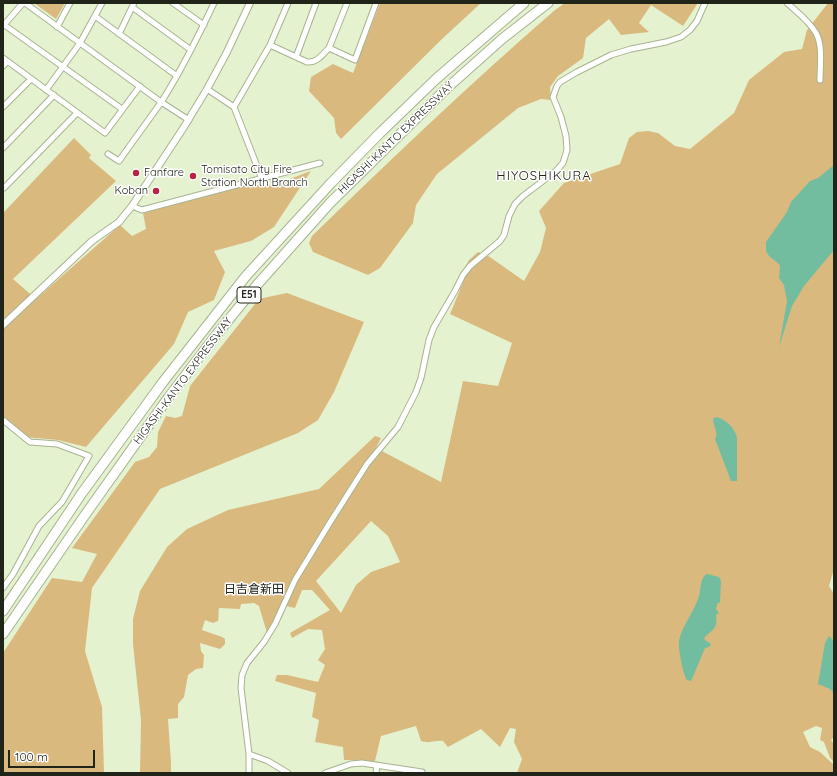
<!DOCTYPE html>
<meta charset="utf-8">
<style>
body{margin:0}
#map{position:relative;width:837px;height:776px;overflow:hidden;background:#e5f2cf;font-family:Quicksand,sans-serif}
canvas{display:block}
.frame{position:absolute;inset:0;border:4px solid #212519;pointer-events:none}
.scale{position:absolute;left:8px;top:750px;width:87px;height:18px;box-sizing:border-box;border:2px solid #212519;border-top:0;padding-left:5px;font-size:12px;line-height:14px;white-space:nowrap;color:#212519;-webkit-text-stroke:3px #fff;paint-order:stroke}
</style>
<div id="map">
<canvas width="837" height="776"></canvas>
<div class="frame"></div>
<div class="scale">100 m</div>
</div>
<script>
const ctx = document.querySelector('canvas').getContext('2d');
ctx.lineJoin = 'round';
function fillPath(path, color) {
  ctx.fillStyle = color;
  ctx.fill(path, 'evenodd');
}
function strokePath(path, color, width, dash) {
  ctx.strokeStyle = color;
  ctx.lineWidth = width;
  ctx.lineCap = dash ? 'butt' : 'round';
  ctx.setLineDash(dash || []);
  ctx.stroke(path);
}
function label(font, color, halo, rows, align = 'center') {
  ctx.font = font + ' Quicksand,"Noto Sans JP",sans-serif';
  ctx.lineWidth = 3;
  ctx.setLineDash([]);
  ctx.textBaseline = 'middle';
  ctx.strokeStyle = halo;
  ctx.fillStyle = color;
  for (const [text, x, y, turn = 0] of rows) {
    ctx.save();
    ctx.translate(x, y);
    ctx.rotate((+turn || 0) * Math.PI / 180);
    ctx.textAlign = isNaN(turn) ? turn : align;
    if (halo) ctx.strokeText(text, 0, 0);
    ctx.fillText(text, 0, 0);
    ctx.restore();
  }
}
const green = new Path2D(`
 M34,3H65L56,19Z
 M380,3H481L442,39L341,139L336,133L334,118L309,91L311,77L333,64L353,73Z
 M565,3H698L683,26L651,5L639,23L649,32L621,35L609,19L586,38L583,58L558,76L550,87L551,100L541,99L518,108L437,174L416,205L413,223L380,268L368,275L313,252L309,243L312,236C391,159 471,83 555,10Z
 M828,3H834V569L829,586L834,594V737L831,740L834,744V762L830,758L824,742L820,740L822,728L816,726L803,732L810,747L820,752L834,765V773H517L522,759L514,742L516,729L510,728L500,747L481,729L448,747L443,741C434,740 430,744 421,741L416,726L381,736L375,761L355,766L353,760H344L343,747L315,742L319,720L312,717L316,693L275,681L277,675H287L318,682L325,665L318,660L325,649L322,630L308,629L292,638L290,633L330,610L312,590H302L295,608L281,605L267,633L259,606L254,603L241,604L240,609L219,608C218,613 219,617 218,621L213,623L205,620L202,630L222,637L225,639V644L220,649L200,643L201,651L204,655L203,668L196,669L188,675L184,697L178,704V718L168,719L171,763V773H140L141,720L133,644V619L140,591L167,547L187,529L228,510L319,489L375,436L381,438L376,448L441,482L463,381L498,386L512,343L450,314L464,280L463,271L469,260L478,252L487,255L524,281L540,252L546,228L539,211L564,183L620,164L629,138L637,132L648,131L658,133L675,146L690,149L734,113L749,80L784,52L802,49L807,30ZM371,521L388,536L400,562L371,572L356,585L341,613L316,581Z
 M74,138L91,155L89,158L116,181L13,279L36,299L120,225L132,236L146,229L143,213L245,185H263L271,186L311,171L274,227L251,241L214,251L225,272L214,300L188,312L174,344L86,447L58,440L25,437L3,416V211L4,212Z
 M287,293L364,322L334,392L318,420L298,433L160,489L92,588L85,651L102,707L104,773H3V653L52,578L82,582L97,554L72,548L135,462L149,457L157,447L158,432L166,416L175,418L182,416L190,386L255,304L263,298Z`);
const water = new Path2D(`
 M834,165V250L804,286L792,306L779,347L787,301L784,285L779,278L780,267L779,264L769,256L766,251V242L787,212L791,202L810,181L818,178Z
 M716,417C726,419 735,428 737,438V481H731L715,439C719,434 713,425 713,419Z
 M707,574L719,577L721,581L720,602L717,604L716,609L719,613L716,615C718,629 713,629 704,638L705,640L711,644L709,647L705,648L692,679L691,681L687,680C683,674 678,649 679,641C682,625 695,611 699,596C701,589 700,577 707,574Z
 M829,636L834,641V693L830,689L818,684L825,643Z`);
const minor = new Path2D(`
 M25,3L161,102L189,120
 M173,3L204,25
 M787,3C797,12 809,21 816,33C823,46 820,65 820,80
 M132,7L191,50
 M95,16L177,76
 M3,24L122,109
 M3,26L23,3
 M57,27L70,3
 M119,34L134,3
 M270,45L307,62C317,63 322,55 329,48L355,60L376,3
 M329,48L347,3
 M296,57L316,3
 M3,58L105,133L140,86
 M3,66L7,62
 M207,89L234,107L262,179
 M46,90L80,43L102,3
 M3,107L31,79
 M234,107L270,45L288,3
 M3,148L54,95
 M108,154L119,161C133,141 148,121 162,101C182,69 198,37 214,3
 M3,188H4L77,113
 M132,206L142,210L320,163
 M3,420L30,442L57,444L89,456L62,502L39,526L13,574L3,588
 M249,754L268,761L288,773
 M249,773V754L241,688L242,675L247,663L264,642L275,624L295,580L329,524L367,464L398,427L416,392L421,378L429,340L434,327L455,291L463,275L470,266L500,241L504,235L509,216L515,204L523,196L556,171L563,163L567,150L566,136L561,117L553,97L557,86L560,82L577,72L611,55L631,49L666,42L681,37L690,30L697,21L705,3
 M325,773L351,764L362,763L422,772
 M376,773L377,765`);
const tertiary = new Path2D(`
 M3,325L92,241L119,222L132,206L184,127L207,89L226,54L250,3`);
const motorway = new Path2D(`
 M3,611L82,493L163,382L246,276L331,183L380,133L436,79L524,3
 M3,634L85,515L168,398L213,339L256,286L330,203L446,89L502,39L548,3`);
const markers = [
 [136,173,4,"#b62442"],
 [193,176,4,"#b62442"],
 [156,191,4,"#b62442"]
];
const shields = [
 [249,295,24]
];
const shieldNames = [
 ["E51",249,295]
];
const streetNames = [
 ["HIGASHI-KANTO EXPRESSWAY",396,138,-44],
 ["HIGASHI-KANTO EXPRESSWAY",183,381,-53]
];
const poiNames = [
 ["Tomisato City Fire",201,170],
 ["Station North Branch",201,183],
 ["Fanfare",144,173],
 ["Koban",148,191,"right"]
];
const neighbourhoodNames = [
 ["日吉倉新田",254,589]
];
const quarterNames = [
 ["HIYOSHIKURA",544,176]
];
fillPath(green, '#dab97f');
fillPath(water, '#72bd9f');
strokePath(minor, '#a7b391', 7);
strokePath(tertiary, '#a7b391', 8);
strokePath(motorway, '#a7b391', 11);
strokePath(minor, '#fff', 5);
strokePath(tertiary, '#fff', 6);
strokePath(motorway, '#fff', 9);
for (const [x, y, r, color] of markers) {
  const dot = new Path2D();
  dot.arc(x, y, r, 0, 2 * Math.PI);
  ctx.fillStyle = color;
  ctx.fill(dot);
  strokePath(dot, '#fff', 1.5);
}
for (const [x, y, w] of shields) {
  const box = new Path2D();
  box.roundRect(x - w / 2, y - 8, w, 16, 3);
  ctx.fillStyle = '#fff';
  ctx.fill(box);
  strokePath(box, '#212519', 1);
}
label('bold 10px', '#212519', null, shieldNames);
label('11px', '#212519', '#fff', streetNames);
label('11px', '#212519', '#fff', poiNames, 'left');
label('12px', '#212519', '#fff', neighbourhoodNames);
ctx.letterSpacing = '1px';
label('13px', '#212519', '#fff', quarterNames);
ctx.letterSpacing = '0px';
</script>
